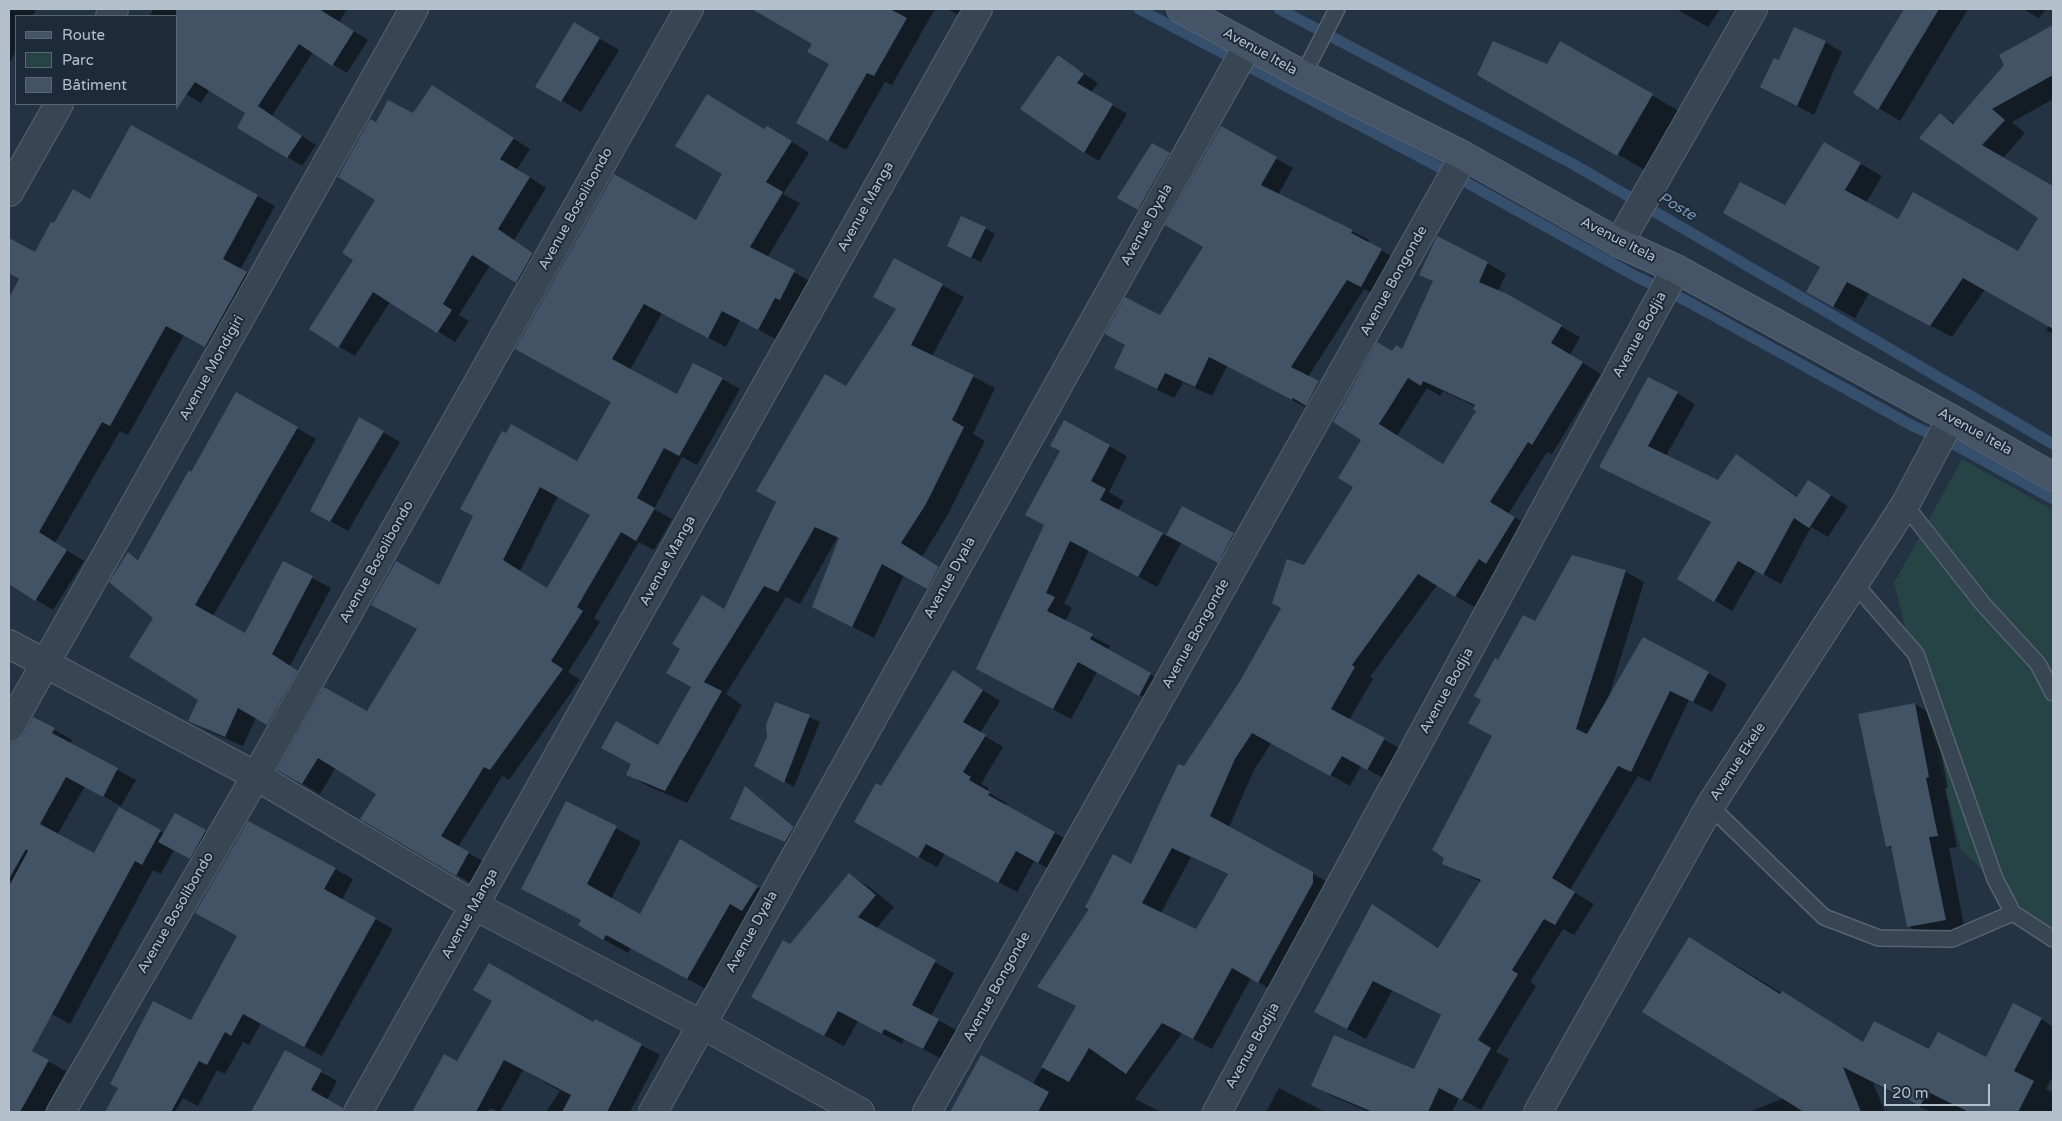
<!DOCTYPE html>
<meta charset="utf-8">
<style>
body{margin:0}
#map{position:relative;width:2062px;height:1121px;overflow:hidden;background:#243344;font-family:"Varela Round",sans-serif}
canvas{display:block}
.frame{position:absolute;inset:0;border:10px solid #b5c0cd;pointer-events:none}
.legend{position:absolute;left:15px;top:15px;width:162px;height:90px;box-sizing:border-box;background:#1d2a39;border:1px solid #5a6674;margin:0;padding:6px 9px;list-style:none;font-size:15px;color:#b5c0cd}
.legend li{display:flex;align-items:center;gap:10px;height:25px}
.legend b{width:25px;border:1px solid #5a6674}
.scale{position:absolute;left:1884px;top:1084px;width:106px;height:22px;box-sizing:border-box;border:2px solid #b5c0cd;border-top:0;padding-left:6px;font-size:15px;line-height:18px;white-space:nowrap;color:#b5c0cd;-webkit-text-stroke:4px #1d2a39;paint-order:stroke}
</style>
<div id="map">
<canvas width="2062" height="1121"></canvas>
<div class="frame"></div>
<ul class="legend">
<li><b style="height:6px;background:#465467"></b>Route</li>
<li><b style="height:14px;background:#264345"></b>Parc</li>
<li><b style="height:14px;background:#425366"></b>Bâtiment</li>
</ul>
<div class="scale">20 m</div>
</div>
<script>
const ctx = document.querySelector('canvas').getContext('2d');
ctx.lineJoin = 'round';
function fillPath(path, color) {
  ctx.fillStyle = color;
  ctx.fill(path, 'evenodd');
}
function strokePath(path, color, width, dash) {
  ctx.strokeStyle = color;
  ctx.lineWidth = width;
  ctx.lineCap = dash ? 'butt' : 'round';
  ctx.setLineDash(dash || []);
  ctx.stroke(path);
}
function label(font, color, halo, rows, align = 'center') {
  ctx.font = font + ' "Varela Round",sans-serif';
  ctx.lineWidth = 4;
  ctx.setLineDash([]);
  ctx.textBaseline = 'middle';
  ctx.strokeStyle = halo;
  ctx.fillStyle = color;
  for (const [text, x, y, turn = 0] of rows) {
    ctx.save();
    ctx.translate(x, y);
    ctx.rotate((+turn || 0) * Math.PI / 180);
    ctx.textAlign = isNaN(turn) ? turn : align;
    if (halo) ctx.strokeText(text, 0, 0);
    ctx.fillText(text, 0, 0);
    ctx.restore();
  }
}
const green = new Path2D(`
 M1962,459L2053,510V937L1961,850L1894,583Z`);
const shadow = new Path2D(`
 M9,9H37L32,16H16V51L9,64Z
 M154,9H347L339,22L368,40L347,73L313,52L272,116L316,145L302,166L239,127L247,113L210,89L201,103L176,88V16H149Z
 M755,9H935L892,85L885,82L846,150L797,122L830,64L813,43Z
 M947,9H965L960,16Z
 M1676,9H1720L1708,27Z
 M1906,9H1968L1900,121L1854,93Z
 M2023,9H2046L2039,18Z
 M575,24L619,50L581,112L537,86Z
 M2053,27V99L2012,122L2025,133L2003,158L2053,188V334L2046,330L2049,325L1985,289L1952,337L1869,293L1855,318L1829,304L1822,267L1785,207L1824,143L1882,176L1866,203L1898,221L2018,252L2040,218L1941,115L1955,123L2006,66L2001,56Z
 M1825,42L1842,52L1814,115L1778,96L1780,62Z
 M1561,43L1679,111L1645,170L1479,75L1547,66Z
 M1058,57L1098,83L1091,92L1127,114L1099,161L1084,152Z
 M432,86L530,149L517,169L546,188L514,240L550,264L534,292L490,265L459,315L469,321L455,342L390,302L355,356L338,346L355,260L377,200V124L414,115Z
 M132,127L275,206L240,270L264,283L223,356L184,335L128,435L120,431L55,543L84,561L53,610L9,583V359L20,338L9,332V300L21,279L9,272V243L10,240L35,254L55,225L91,201Z
 M1221,128L1293,168L1278,195L1352,231L1369,240L1368,243L1398,260L1379,296L1364,289L1308,377L1336,392L1309,409L1227,366L1212,396L1183,382L1174,398L1115,368L1161,317L1205,246Z
 M765,130L785,137L809,153L783,194L800,203L767,258L812,282L798,309L794,307L776,339L740,320L726,347L662,313L630,370L677,396L722,379L740,389L697,465L682,457L654,509L672,519L654,550L639,542L594,618L600,622L568,672L580,680L509,780L502,776L458,847L486,863L474,885L361,819L378,794L336,767L320,794L279,770L368,713L419,630L372,605L440,587L474,516L578,463L612,401L534,358L696,221ZM558,496L591,515L548,589L520,571Z
 M1153,144L1187,165L1157,219L1119,197Z
 M985,228L995,234L981,262L958,251Z
 M894,259L964,297L932,356L995,388L973,434L985,441L947,516L922,557L960,580L948,601L904,575L874,638L813,606L840,539L837,538L800,604L786,597L726,694L742,705L687,803L648,786L627,774L658,747L692,687L682,649L703,597L725,610L847,388L897,310Z
 M1487,263L1506,274L1498,291L1580,337L1570,355L1601,374L1552,454L1547,452L1509,513L1533,529L1498,569L1474,607L1437,585L1370,677L1373,679L1349,720L1403,750L1387,780L1361,766L1350,786L1272,742L1254,770L1229,827L1331,884L1277,993L1251,978L1212,1049L1182,1033L1135,1099L1161,1112H951L982,1057L1033,1084L1077,1007L1039,987L1132,866L1185,768L1241,681L1304,566L1355,486L1363,439L1393,352L1402,350L1434,282L1421,274ZM1427,388L1440,396L1443,391L1476,407L1478,411L1444,465L1397,436ZM1191,857L1229,875L1196,930L1161,913Z
 M1677,393L1695,404L1666,456L1718,482L1736,456L1799,497L1826,492L1848,506L1828,537L1811,527L1781,584L1756,570L1732,611L1679,579L1712,523L1600,467Z
 M237,394L316,439L213,616L246,635L284,563L331,588L290,666L315,682L286,734L256,718L243,746L208,731L190,720L200,700L154,618L128,553L140,560Z
 M383,432L400,442L348,531L311,510Z
 M1109,446L1127,456L1109,492L1124,501L1118,511L1166,536L1182,507L1253,546L1238,573L1181,543L1157,587L1089,550L1064,604L1072,608L1065,622L1110,646L1108,650L1169,685L1158,705L1097,672L1071,719L978,668Z
 M1573,556L1626,572L1644,582L1609,696L1708,673L1727,684L1712,712L1689,700L1650,782L1638,776L1570,890L1594,904L1574,935L1563,929L1530,982L1536,986L1496,1052L1509,1059L1481,1110L1459,1098L1452,1112H1369L1332,1096L1313,1085L1414,1071L1442,1016L1392,991L1366,1039L1316,1012L1372,906L1439,948L1481,882L1444,863L1493,736L1483,700L1498,662L1535,623Z
 M971,683L1000,701L980,733L1003,747L981,784L989,788L987,792L1007,803L1006,806L1073,843L1057,873L1034,861L1017,892L945,853L937,867L856,821L881,788Z
 M776,703L820,722L794,787L756,765L769,737Z
 M1915,704L1934,716L1948,788H1945L1957,847L1949,848L1965,931L1928,938L1908,926L1893,849L1887,846Z
 M34,718L72,740L70,744L136,780L121,806L85,786L57,835L94,855L120,809L165,834L175,815L215,837L200,864L174,850L161,874L153,870L70,1024L9,991V838L14,829L9,826V801L10,798L9,797V744L17,743L23,737Z
 M745,788L754,794L803,834L796,847L731,818Z
 M567,802L641,842L611,899L640,916L705,855L782,902L713,993L631,948L628,953L603,939L582,920Z
 M335,869L353,879L342,900L393,929L322,1056L261,1023L249,1045L243,1042L225,1074L217,1070L198,1106L183,1098L175,1112H107L119,1088L192,1022Z
 M849,875L868,886L894,907L876,929L954,973L931,1016L958,1031L942,1059L904,1039L902,1044L858,1021L844,1046L772,1007L791,946Z
 M1722,957L1864,1043L1987,1058L2041,1019L2053,1027V1076L2046,1089L2053,1093V1112H1931L1873,1083L1885,1112H1749L1784,1098Z
 M593,1024L641,1045L660,1055L630,1112H546L560,1091L523,1070L500,1112L490,1108L487,1112H414L444,1056L457,1063Z
 M9,1040L66,1071L44,1112H9Z
 M285,1052L337,1081L327,1100L334,1104L330,1112H252Z
 M1279,1088L1319,1109L1324,1112H1266Z`);
const stream = new Path2D(`
 M1139,9L1433,164L1637,277L1685,300L1913,426L1957,446L2053,499
 M1279,9L1573,164L2053,444`);
const building = new Path2D(`
 M176,9H319L354,31L332,66L299,44L258,106L302,136L287,158L237,128L245,113L195,82L176,110Z
 M752,9H890L907,18L874,76L867,73L828,141L796,123L829,64L807,52L812,44Z
 M1904,9H1939L1878,110L1853,93Z
 M574,22L600,38L561,102L535,87Z
 M2053,25V75L1992,109L2005,120L1982,145L2053,186V329L1963,278L1930,326L1847,282L1833,307L1806,292L1820,267L1723,213L1740,182L1785,205L1824,142L1861,163L1845,190L1898,219L1913,192L2018,251L2038,218L1919,138L1940,113L1953,124L2004,65L1999,55Z
 M1794,27L1826,41L1797,106L1760,87L1774,58L1779,60Z
 M1493,41L1547,64L1560,41L1653,94L1617,156L1477,75Z
 M1058,55L1084,74L1077,83L1113,104L1084,153L1020,109Z
 M432,85L514,138L500,159L530,177L498,229L533,253L516,283L472,255L443,304L452,310L437,333L373,292L338,348L309,329L353,260L342,253L375,200L338,177L370,119L376,122L388,100L413,113Z
 M707,94L764,129L767,126L792,141L766,182L783,192L750,247L795,270L780,300L775,298L758,330L722,311L708,338L644,304L612,359L677,394L693,363L723,378L679,456L664,448L637,498L655,508L636,541L621,532L577,607L583,611L551,661L563,669L490,770L484,767L441,836L469,852L456,876L360,819L376,794L318,758L302,784L277,770L324,687L367,711L417,629L371,605L396,561L439,585L473,516L460,509L502,431L506,433L511,424L577,461L611,402L515,349L614,174L696,220L722,174L675,146ZM540,487L590,515L547,588L503,560Z
 M131,125L258,195L223,259L247,272L205,347L166,326L110,426L102,422L39,532L67,550L35,601L9,584V298L19,279L9,273V238L35,252L51,222L54,223L73,189L90,199Z
 M1221,126L1277,157L1261,185L1353,230L1351,233L1382,249L1361,287L1347,280L1291,367L1319,381L1306,406L1293,398L1292,400L1209,357L1195,387L1165,373L1157,389L1114,368L1125,345L1105,334L1125,297L1160,315L1203,247L1165,225Z
 M1152,143L1170,153L1138,210L1117,198Z
 M961,216L986,227L971,258L947,246Z
 M1437,236L1488,262L1479,282L1507,294L1562,325L1551,343L1583,362L1532,445L1528,442L1490,502L1515,517L1486,564L1479,559L1455,597L1418,574L1352,665L1355,667L1331,709L1385,738L1367,770L1342,756L1330,776L1252,733L1235,759L1210,816L1313,872V883L1258,983L1232,968L1193,1039L1162,1023L1126,1074L1089,1048L1069,1082L1041,1067L1076,1006L1037,987L1089,909L1085,907L1113,854L1131,864L1178,764L1184,766L1240,681L1281,608L1272,603L1287,559L1304,565L1353,487L1338,478L1361,440L1333,422L1377,342L1392,351L1396,345L1402,349L1433,281L1419,275ZM1408,378L1421,386L1423,381L1475,405L1473,409L1476,411L1443,464L1379,424ZM1172,848L1228,874L1196,929L1142,903Z
 M894,258L943,284L911,345L974,375L952,420L964,427L926,504L901,543L939,567L927,589L882,564L852,627L812,607L839,538L815,527L778,592L764,586L704,682L722,691L665,791L626,775L631,764L601,748L616,721L658,745L691,687L666,673L680,649L672,644L702,595L724,609L776,502L756,491L825,374L846,386L896,309L873,297Z
 M1648,377L1678,392L1648,446L1718,480L1736,454L1797,497L1808,480L1831,495L1809,528L1794,518L1763,575L1738,561L1714,602L1677,579L1711,522L1599,467Z
 M236,392L298,427L195,605L245,633L283,561L313,576L272,654L298,671L267,725L238,708L225,737L188,721L198,700L129,657L153,618L109,582L128,552L138,560L189,470L191,472Z
 M359,417L384,431L330,522L310,511Z
 M1064,420L1110,445L1091,481L1106,489L1100,500L1163,533L1138,577L1070,541L1046,593L1055,597L1047,611L1093,634L1090,639L1151,673L1139,696L1078,662L1053,709L976,669L1044,525L1025,515L1060,451L1050,446Z
 M1182,506L1234,533L1218,563L1166,535Z
 M1572,555L1626,570L1576,729L1587,734L1643,637L1709,672L1693,702L1670,691L1631,772L1618,766L1552,878L1575,892L1555,925L1544,919L1512,970L1518,974L1478,1040L1491,1048L1462,1100L1439,1088L1428,1112H1373L1311,1086L1334,1035L1414,1069L1441,1015L1373,981L1347,1029L1314,1012L1372,904L1438,948L1481,880L1442,864L1444,858L1432,850L1492,736L1468,723L1481,700L1474,696L1495,658L1498,660L1523,615L1535,621Z
 M953,670L983,690L963,722L986,735L963,772L971,777L969,780L990,792L988,795L1055,832L1038,863L1016,851L998,883L926,844L918,858L854,822L876,783L881,786Z
 M775,702L810,715L784,783L754,766L767,737L766,725Z
 M1915,703L1929,777L1926,778L1938,836L1929,837L1946,920L1907,927L1891,846L1886,847L1858,714Z
 M33,717L55,728L52,733L118,768L103,797L66,777L40,824L94,853L119,807L161,830L142,865L135,861L32,1051L49,1060L20,1112H9V886L28,851L26,849L9,879V744L16,742L22,736Z
 M745,786L794,827L785,842L730,819Z
 M566,801L617,826L587,884L640,914L680,839L758,886L742,911L730,904L687,979L606,935L603,940L578,925L581,920L521,889Z
 M175,813L206,830L190,859L158,842Z
 M248,821L336,868L324,889L376,918L304,1047L243,1014L231,1036L225,1032L207,1065L199,1061L171,1112H105L118,1088L110,1084L153,1001L191,1020L237,936L195,913Z
 M849,873L876,895L858,917L936,960L912,1005L939,1019L923,1049L884,1029L882,1034L838,1011L824,1036L751,997L783,940L790,944Z
 M1689,937L1780,994L1782,991L1863,1042L1874,1021L1929,1049L1938,1032L1986,1057L2013,1003L2042,1018L2014,1071L2034,1081L2018,1112H1969L1928,1092L1920,1106L1843,1067L1861,1112H1804L1642,1012Z
 M489,963L593,1022L595,1019L642,1044L607,1112H562L571,1095L504,1060L476,1112H412L444,1054L457,1061L492,1001L473,990Z
 M285,1050L322,1070L311,1090L343,1108L342,1112H251Z
 M981,1055L1049,1092L1038,1112H950Z`);
const lane = new Path2D(`
 M1303,75L1337,9
 M1905,505L1983,604L2038,664L2053,693
 M1854,583L1916,654L1995,879L2013,913L2053,939
 M1710,806L1824,917L1879,938L1952,939L2013,913`);
const street = new Path2D(`
 M110,16L114,9
 M9,192L59,104
 M1619,243L1753,9
 M9,644L256,776L475,906L701,1024L860,1112
 M9,728L414,9
 M61,1112L256,776L689,9
 M358,1112L978,9
 M653,1112L1248,45
 M927,1112L1464,156
 M1217,1112L1676,269
 M1538,1112L1710,806L1905,505L1951,419`);
const secondary = new Path2D(`
 M1181,9L1303,75L1464,156L1619,243L1676,269L1951,419L2053,477`);
const streetNames = [
 ["Avenue Itela",1260,52,29],
 ["Avenue Manga",866,207,-61],
 ["Avenue Bosolibondo",576,209,-61],
 ["Avenue Dyala",1147,225,-61],
 ["Avenue Itela",1618,240,27],
 ["Avenue Bongonde",1394,281,-61],
 ["Avenue Bodjia",1640,335,-61],
 ["Avenue Mondigiri",212,368,-61],
 ["Avenue Itela",1975,432,29],
 ["Avenue Manga",668,561,-61],
 ["Avenue Bosolibondo",377,562,-61],
 ["Avenue Dyala",950,578,-61],
 ["Avenue Bongonde",1196,634,-61],
 ["Avenue Bodjia",1447,691,-61],
 ["Avenue Ekele",1738,762,-57],
 ["Avenue Bosolibondo",176,913,-60],
 ["Avenue Manga",470,914,-61],
 ["Avenue Dyala",752,932,-61],
 ["Avenue Bongonde",997,987,-61],
 ["Avenue Bodjia",1253,1046,-61]
];
const waterNames = [
 ["Poste",1677,207,30]
];
fillPath(green, '#264345');
fillPath(shadow, '#0007');
strokePath(stream, '#364f6d', 11);
fillPath(building, '#425366');
strokePath(lane, '#566371', 18);
strokePath(street, '#566371', 30);
strokePath(secondary, '#566371', 30);
strokePath(lane, '#384553', 15);
strokePath(street, '#384553', 28);
strokePath(secondary, '#465467', 28);
label('14px', '#b5c0cd', '#1d2a39', streetNames);
label('italic 15px', '#7a98b7', '#1d2a39', waterNames);
</script>
